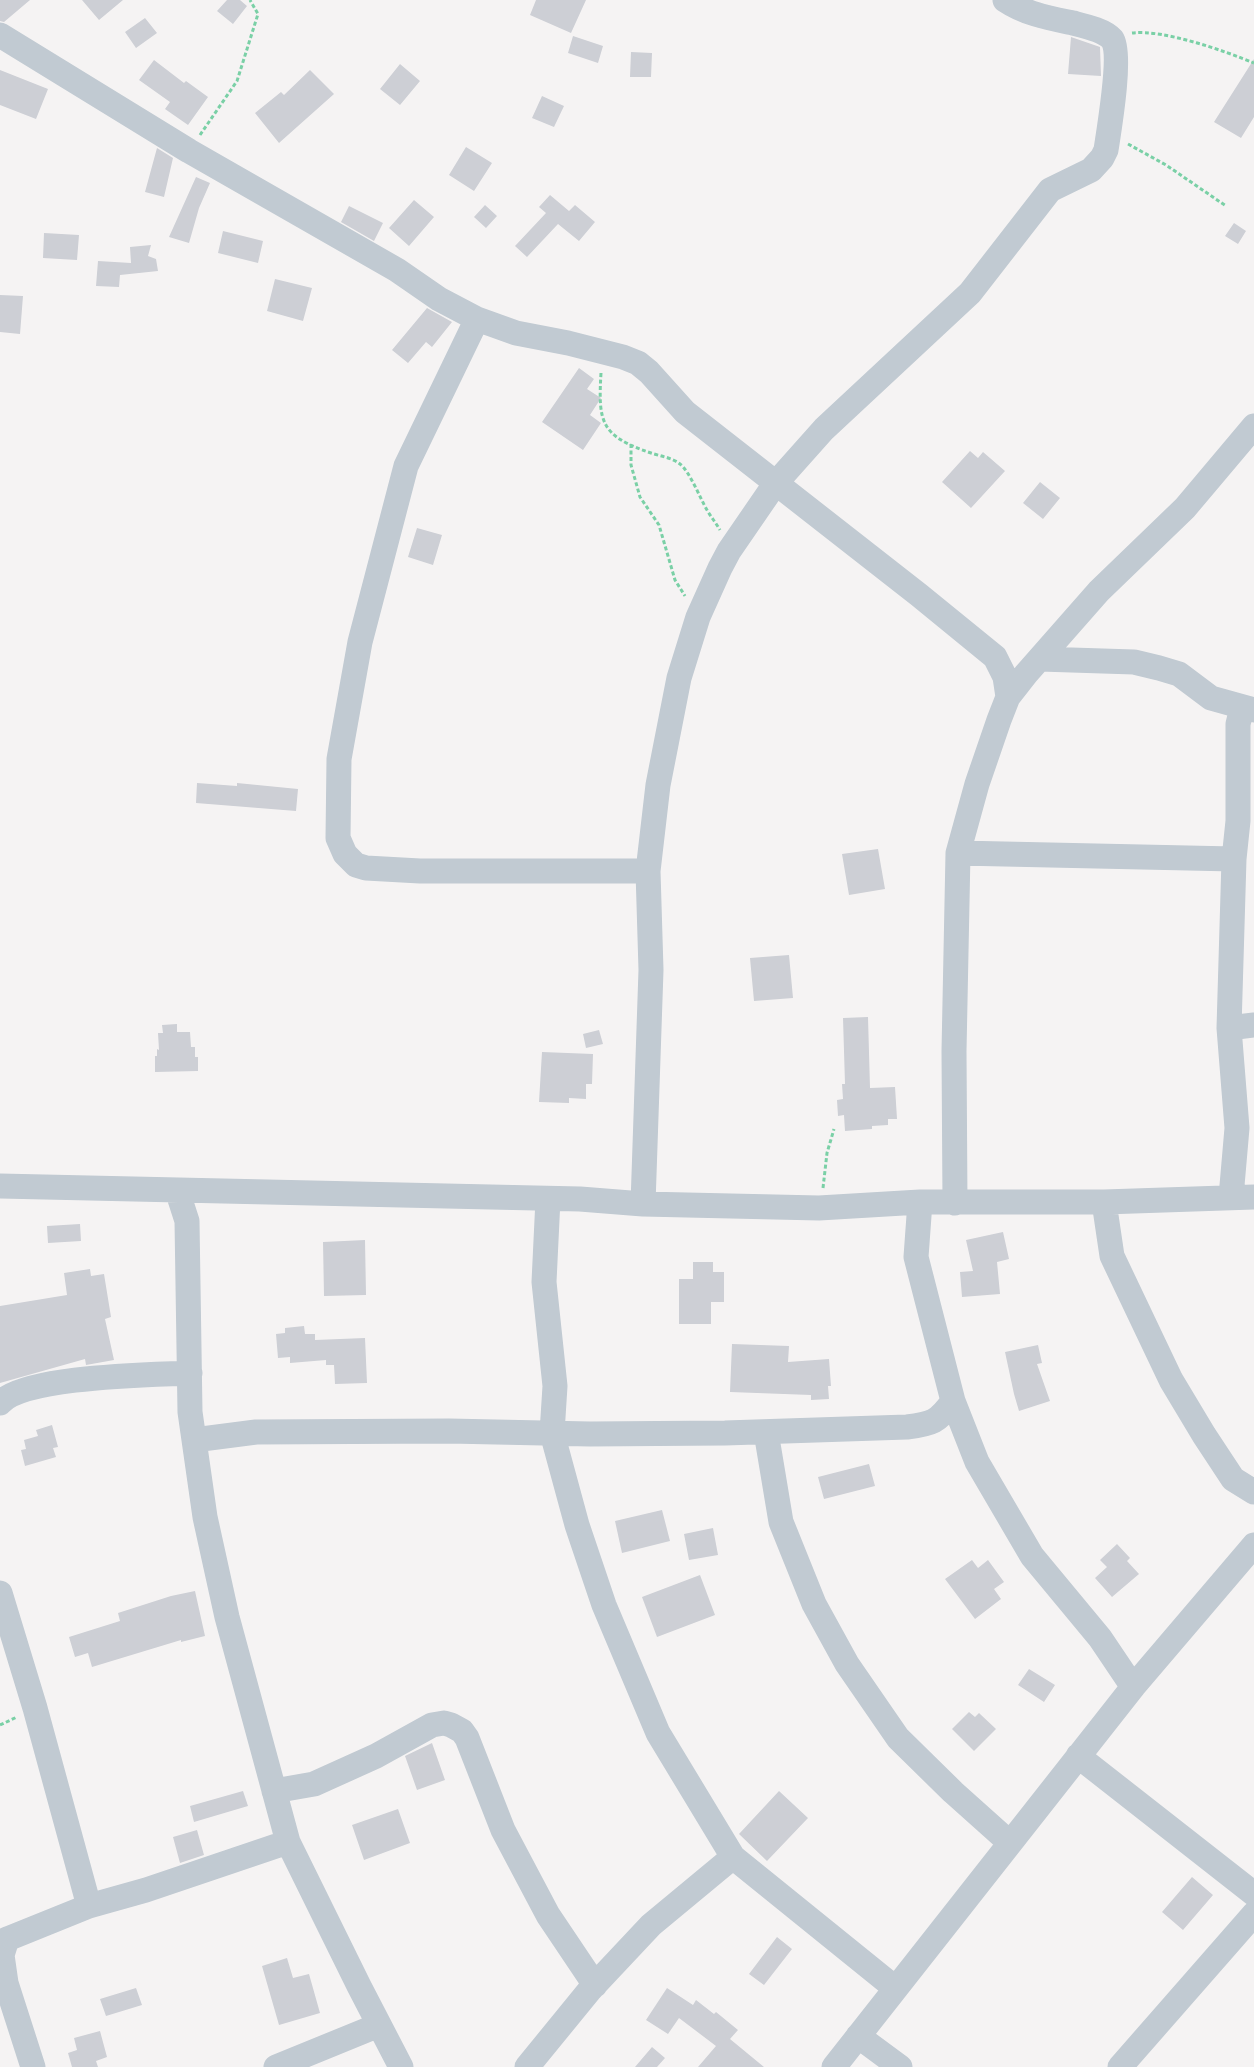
<!DOCTYPE html>
<style>
body{margin:0}
canvas{display:block;background:#f5f3f3}
</style>
<canvas width="1254" height="2067"></canvas>
<script>
const ctx = document.querySelector('canvas').getContext('2d');
ctx.lineJoin = 'round';
function fillPath(path, color) {
  ctx.fillStyle = color;
  ctx.fill(path, 'evenodd');
}
function strokePath(path, color, width, dash) {
  ctx.strokeStyle = color;
  ctx.lineWidth = width;
  ctx.lineCap = dash ? 'butt' : 'round';
  ctx.setLineDash(dash || []);
  ctx.stroke(path);
}
const building = new Path2D(`
 M0,0H30L4,22L0,21Z
 M82,0H123L99,20Z
 M227,0H240L247,6L233,24L217,11Z
 M536,0H586L571,33L530,15Z
 M145,18L157,33L136,48L125,32Z
 M573,36L603,46L598,63L568,53Z
 M1071,37L1100,47L1101,76L1068,74Z
 M631,52L652,53L651,77H630Z
 M1254,59V117L1241,138L1214,122Z
 M154,60L184,83L186,81L208,97L188,125L165,109L170,102L139,80Z
 M400,64L420,81L400,105L380,89Z
 M0,70L48,89L36,119L0,105Z
 M310,70L334,94L279,143L255,113L281,92L284,95Z
 M542,96L564,106L554,127L532,118Z
 M466,147L492,163L474,191L449,175Z
 M157,148L173,158L164,197L145,192Z
 M196,177L210,183L199,208L189,243L169,237Z
 M550,195L569,211L575,205L595,222L579,241L558,224L527,257L515,246L546,213L539,207Z
 M414,200L434,217L409,246L389,228Z
 M485,205L497,216L486,228L474,217Z
 M349,206L383,223L374,241L341,222Z
 M1234,223L1246,231L1238,244L1225,236Z
 M223,231L263,241L258,263L218,253Z
 M44,233L79,235L77,260L43,258Z
 M151,245L148,256L156,259L158,271L120,275L119,287L96,286L98,261L131,263L130,247Z
 M275,279L312,288L303,321L267,311Z
 M0,295L23,296L20,334L0,332Z
 M427,308L452,322L432,347L426,342L408,363L392,350Z
 M579,368L594,379L587,389L601,398L590,415L601,423L583,450L542,422Z
 M970,451L978,458L983,452L1005,471L971,508L942,482Z
 M1040,482L1060,498L1043,519L1023,503Z
 M417,528L442,535L433,565L408,557Z
 M197,783L237,786V783L298,789L296,811L196,803Z
 M878,849L885,889L849,895L842,854Z
 M789,955L793,998L754,1001L750,958Z
 M868,1017L870,1088L895,1087L897,1119H888V1125L872,1126V1129L845,1131L844,1115L838,1116L837,1100L843,1099L842,1084H845L843,1018Z
 M177,1024V1032H190L191,1047H195V1057H198V1071L155,1072V1056H157V1049L159,1050L158,1033H163L162,1025Z
 M599,1030L603,1044L586,1048L583,1034Z
 M542,1052L593,1054L592,1084H586V1099L569,1098V1103L539,1102Z
 M80,1224L81,1241L48,1243L47,1226Z
 M1003,1232L1009,1259L997,1262L1000,1294L962,1297L960,1272L973,1271L966,1240Z
 M365,1240L366,1295L324,1296L323,1242Z
 M693,1262H713V1272H724V1302H711V1324H679V1279H693Z
 M90,1269L91,1276L104,1274L111,1317L105,1319L114,1360L86,1365L85,1359L0,1383V1306L67,1295L64,1273Z
 M304,1326L305,1334H315V1340L365,1338L367,1383L335,1384L334,1365H326V1360L290,1363V1357L278,1358L276,1334L285,1333V1328Z
 M732,1344L789,1346L788,1362L829,1359L831,1386H828L829,1399L811,1400V1395L730,1392Z
 M1038,1345L1042,1363L1037,1364L1050,1401L1019,1411L1014,1394L1005,1352Z
 M52,1425L58,1447L53,1448L56,1457L25,1466L21,1450L26,1449L24,1440L38,1436L36,1430Z
 M869,1464L875,1486L824,1499L818,1477Z
 M662,1510L670,1541L622,1553L615,1521Z
 M713,1528L718,1555L689,1560L684,1534Z
 M1117,1544L1130,1558L1127,1561L1139,1574L1112,1597L1095,1578L1107,1567L1100,1560Z
 M972,1560L978,1568L988,1560L1004,1582L994,1589L1001,1599L975,1619L945,1579Z
 M700,1575L715,1615L657,1637L642,1597Z
 M195,1591L205,1636L181,1642V1640L92,1667L88,1653L75,1657L69,1637L120,1621L118,1613L171,1596Z
 M1029,1669L1055,1685L1044,1702L1018,1685Z
 M969,1712L975,1717L979,1713L996,1729L974,1751L952,1729Z
 M432,1743L445,1780L417,1790L405,1756Z
 M243,1791L248,1806L194,1822L190,1806Z
 M779,1791L808,1818L767,1861L739,1834Z
 M398,1809L410,1843L364,1860L352,1825Z
 M197,1830L204,1855L180,1863L173,1837Z
 M1192,1877L1213,1895L1183,1930L1162,1912Z
 M777,1937L792,1949L764,1985L749,1974Z
 M287,1958L293,1978L309,1974L320,2013L279,2025L262,1966Z
 M136,1988L142,2005L106,2016L100,1999Z
 M667,1988L693,2005L696,2000L714,2014L716,2012L738,2030L730,2039L764,2067H698L716,2046L679,2018L668,2034L646,2020Z
 M100,2031L107,2057L96,2061L98,2067H72L68,2053L77,2050L74,2038Z
 M652,2047L665,2058L657,2067H635Z`);
const path = new Path2D(`
 M1132,33C1163,29 1225,51 1254,63
 M200,135L237,81L258,14L250,0
 M1128,144L1166,165L1226,206
 M601,373C598,423 601,436 651,453C660,456 673,458 680,464C690,472 700,498 707,510C711,517 716,523 720,530
 M631,444V465L640,497L659,525L675,580L685,596
 M823,1188L827,1153L834,1129
 M0,1725L17,1717`);
const minor = new Path2D(`
 M0,35L189,151L397,270L439,299L477,319L516,333L568,343L623,357L638,363L649,372L685,412L919,595L995,657L1005,677L1008,697
 M477,319L406,466L360,642L339,759L338,838L345,854L356,865L366,868L420,871H648
 M1040,659L1134,662L1159,668L1179,674L1211,698L1254,710
 M958,853L1234,859
 M1229,1028L1254,1025
 M0,1186L580,1199L643,1204L819,1208L920,1202H1104L1254,1197
 M177,1190L187,1221L190,1412L205,1517L227,1617L288,1842L359,1986L401,2067
 M1231,1197L1237,1128L1229,1028L1234,859L1238,821V724L1242,708
 M548,1199L544,1282L555,1386L552,1433L577,1525L604,1605L658,1733L733,1857L895,1988
 M920,1202L916,1257L953,1401L977,1462L1032,1556L1100,1638L1133,1687
 M1104,1202L1112,1256L1171,1380L1204,1435L1233,1479L1254,1492
 M955,1203L954,1051L958,853L977,784L999,720L1008,697L1026,674L1099,591L1185,508L1254,426
 M643,1204L651,970L648,871L658,785L679,678L698,617L720,568L729,551L775,484L824,429L970,293L1050,190L1091,170L1102,158L1106,150C1109,130 1122,53 1112,39C1104,30 1085,26 1073,23C1049,18 1026,14 1005,0
 M0,1403C25,1376 150,1375 190,1373
 M766,1432L781,1522L814,1604L847,1664L898,1738L953,1792L1010,1843
 M194,1440L256,1432L449,1431L590,1434L725,1433L907,1427C932,1424 938,1422 953,1401
 M0,1593L35,1708L89,1906
 M1078,1756L1254,1894
 M274,1791L314,1784L376,1756L432,1725L444,1723L451,1725L462,1731L467,1738L503,1830L548,1915L595,1985
 M7,1939L2,1955L6,1983L33,2067
 M0,1942L89,1906L146,1890L288,1842
 M858,2036L900,2067
 M276,2067L379,2025
 M527,2067L589,1991L651,1925L733,1857
 M834,2067L1133,1687L1254,1545
 M1120,2067L1254,1914`);
fillPath(building, '#cdcfd5');
strokePath(path, '#7ad0a6', 3, [4, 2.5]);
strokePath(minor, '#c1cad2', 25);
</script>
